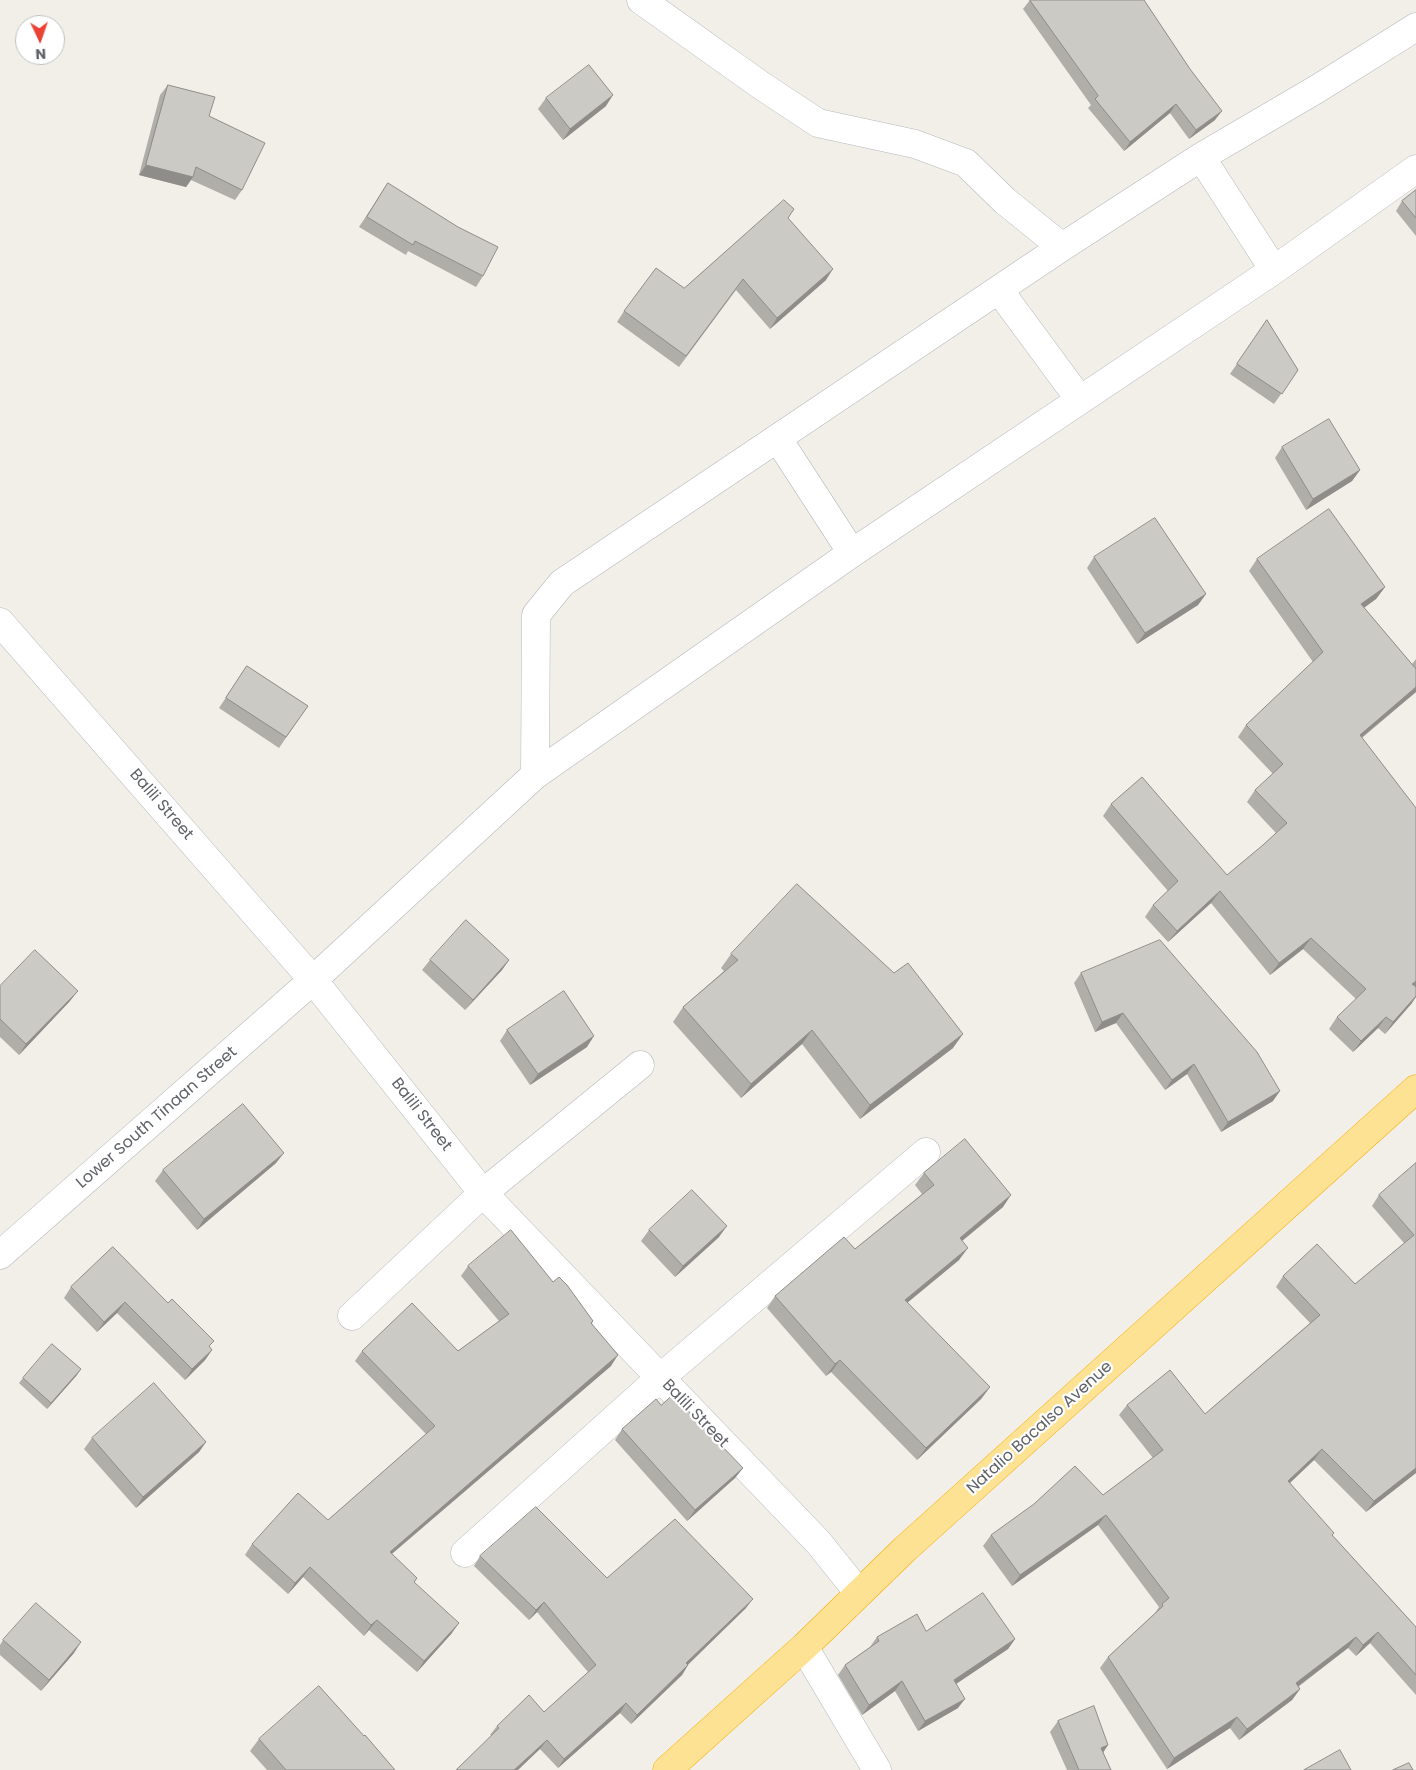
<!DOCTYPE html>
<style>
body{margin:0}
#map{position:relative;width:1416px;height:1770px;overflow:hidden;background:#f1efe8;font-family:Poppins,sans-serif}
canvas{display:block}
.north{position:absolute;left:15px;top:15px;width:50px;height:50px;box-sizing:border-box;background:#fff;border:1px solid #bfc1c3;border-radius:50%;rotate:177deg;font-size:14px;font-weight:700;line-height:20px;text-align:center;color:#5f6368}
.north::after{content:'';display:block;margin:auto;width:18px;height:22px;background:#ea4335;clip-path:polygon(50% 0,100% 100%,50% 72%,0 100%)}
</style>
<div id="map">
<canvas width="1416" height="1770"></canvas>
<div class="north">N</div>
</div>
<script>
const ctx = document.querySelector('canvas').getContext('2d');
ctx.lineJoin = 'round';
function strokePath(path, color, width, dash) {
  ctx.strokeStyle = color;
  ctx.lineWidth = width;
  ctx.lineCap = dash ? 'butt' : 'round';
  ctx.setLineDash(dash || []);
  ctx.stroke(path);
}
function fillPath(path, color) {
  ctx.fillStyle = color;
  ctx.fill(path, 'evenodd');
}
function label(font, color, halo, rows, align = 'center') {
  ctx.font = font + ' Poppins,sans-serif';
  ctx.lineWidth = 4.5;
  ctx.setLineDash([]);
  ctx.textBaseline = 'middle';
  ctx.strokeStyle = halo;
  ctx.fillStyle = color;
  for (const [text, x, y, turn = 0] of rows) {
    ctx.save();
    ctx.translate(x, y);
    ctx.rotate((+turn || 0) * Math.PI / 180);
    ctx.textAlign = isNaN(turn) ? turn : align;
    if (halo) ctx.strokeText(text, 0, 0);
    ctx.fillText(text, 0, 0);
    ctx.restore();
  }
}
const minor = new Path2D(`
 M641,0L762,86L818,123L915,144L966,163L1005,201L1062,247
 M1274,270L1201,157L1317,89L1416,27
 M999,290L1080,400
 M778,439L852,553
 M0,622L313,980L483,1193L818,1542L859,1593
 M535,775L536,615L562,583L1062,247L1201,157
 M0,1255L313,980L535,775L852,553L1274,270L1416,169
 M352,1316L483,1193L640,1065
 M465,1553L660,1378L926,1152
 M804,1647L877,1770`);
const highway = new Path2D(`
 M667,1770L804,1647L905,1549L1416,1089`);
const wall = new Path2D(`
 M1030,0L1215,120L1189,139L1170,113L1124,151L1088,108L1091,105L1023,9Z
 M168,85L209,116L242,190L235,200L191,180L186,187L139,175L160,95Z
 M546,98L606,106L563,140L538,109Z
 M388,183L483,276L476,287L408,251L406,255L359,227Z
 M1416,190V236L1396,211L1402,201Z
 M788,218L826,280L770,329L736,290L679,367L617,322L624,311L684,288Z
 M1267,320L1298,370L1274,404L1230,374Z
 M1282,447L1360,470L1352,481L1306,510L1275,458Z
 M1094,557L1206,594L1198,605L1137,644L1087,568Z
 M1257,559L1385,587L1376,599L1364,608L1412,664L1416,659V692L1362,738L1412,1003L1385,1034L1378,1028L1353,1052L1329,1029L1337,1017L1356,999L1303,949L1270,975L1211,903L1168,942L1145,917L1153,905L1168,891L1103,816L1111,804L1227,875L1263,845L1276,833L1247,802L1255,790L1273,774L1238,737L1246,725L1313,662L1249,571Z
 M247,666L308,706L279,748L219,708Z
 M731,954L953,1048L860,1119L802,1044L741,1098L673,1022L683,1007L724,971L721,968Z
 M430,960H509L502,970L465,1010L422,970Z
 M1081,973L1273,1101L1221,1132L1187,1074L1165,1090L1116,1023L1095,1032L1074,983Z
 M0,986L70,1001L19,1055L0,1037Z
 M507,1030L587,1047L530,1085L500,1041Z
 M276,1163L197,1230L155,1181L163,1170Z
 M1416,1163V1473L1366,1512L1314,1460L1290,1483L1332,1535L1416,1627V1695L1370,1643L1356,1656L1348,1648L1298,1687L1300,1689L1292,1700L1239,1740L1230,1728L1167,1769L1100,1668L1108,1657L1155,1613L1159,1607L1098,1525L1012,1586L983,1546L991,1535L1103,1495L1153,1458L1119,1415L1127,1405L1205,1414L1310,1323L1276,1287L1283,1276L1355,1284L1404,1243L1372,1206L1379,1195Z
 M924,1173L1003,1207L962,1241L959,1260L907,1303L990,1387L981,1399L917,1460L831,1372L826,1376L767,1308L775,1296L855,1249L922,1194L915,1185Z
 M649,1230L719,1237L675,1277L641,1241Z
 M113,1247L212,1350L205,1360L185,1380L117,1313L97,1332L64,1298L71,1287Z
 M468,1266L553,1282L593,1321L592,1324L611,1366L392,1554L417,1578L414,1582L452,1633L417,1672L369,1630L364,1636L303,1577L288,1594L245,1555L252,1544L328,1520L426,1434L355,1361L362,1351H458L499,1321L461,1276Z
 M77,1375L47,1409L19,1383L23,1378Z
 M661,1405L743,1468L735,1478L687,1521L615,1440L622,1429Z
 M92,1438L206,1442L199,1452L136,1508L84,1449Z
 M480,1556L607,1578L746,1608L688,1665L682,1675L631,1724L620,1713L558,1768L540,1749L490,1735L497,1726L544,1712L588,1672L537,1612L529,1620L474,1566Z
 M926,1631L1015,1639L1008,1649L956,1684L958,1708L918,1731L895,1691L862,1715L838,1675L845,1665L870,1647L877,1637Z
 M3,1640L74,1653L41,1691L0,1655V1645Z
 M1058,1721L1108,1745L1103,1753L1111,1770H1067L1050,1732Z
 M364,1736L395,1770H267L250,1751L259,1739Z`);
const shadedWall = new Path2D(`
 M613,95L606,106L563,140L570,129Z
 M1176,104L1170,113L1124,151L1130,142Z
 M1222,111L1215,120L1189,139L1196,130Z
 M146,165L193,177L186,187L139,175Z
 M833,269L826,280L770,329L777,318Z
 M1360,470L1352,481L1306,510L1313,499Z
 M1385,587L1376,599L1352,616L1361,604Z
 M1206,594L1198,605L1137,644L1145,633Z
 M1416,687V692L1351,746L1360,735Z
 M1220,891L1211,903L1168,942L1177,931Z
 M1311,938L1303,949L1270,975L1279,963Z
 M509,960L502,970L465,1010L473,1000Z
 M1416,981V987L1412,984Z
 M78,991L70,1001L19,1055L26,1044Z
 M1416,996V997L1412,1003L1385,1034L1393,1022Z
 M1123,1013L1116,1023L1095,1032L1102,1022Z
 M1386,1017L1378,1028L1353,1052L1361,1041Z
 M812,1030L802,1044L741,1098L751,1084Z
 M963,1034L953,1048L860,1119L870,1105Z
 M594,1036L587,1047L530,1085L538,1074Z
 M1194,1064L1187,1074L1165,1090L1172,1080Z
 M1280,1091L1273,1101L1221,1132L1228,1122Z
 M284,1153L276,1163L197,1230L204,1219Z
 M1011,1195L1003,1207L951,1250L960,1238Z
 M727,1226L719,1237L675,1277L683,1266Z
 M968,1248L959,1260L896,1312L905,1300Z
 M125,1302L117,1313L97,1332L104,1322Z
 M212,1350L205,1360L185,1380L192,1369Z
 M618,1355L611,1366L382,1562L390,1552Z
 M840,1360L831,1372L826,1376L835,1364Z
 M81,1369L77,1375L47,1409L51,1403Z
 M990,1387L981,1399L917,1460L926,1448Z
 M206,1442L199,1452L136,1508L143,1497Z
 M1322,1449L1314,1460L1280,1492L1288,1481Z
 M743,1468L735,1478L687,1521L695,1510Z
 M1416,1468V1473L1366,1512L1374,1501Z
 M1106,1515L1098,1525L1012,1586L1020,1575Z
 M310,1567L303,1577L288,1594L295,1583Z
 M753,1599L746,1608L679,1673L686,1663Z
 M544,1602L537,1612L529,1620L536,1610Z
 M377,1620L369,1630L364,1636L371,1625Z
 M459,1623L452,1633L417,1672L424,1661Z
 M1378,1632L1370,1643L1356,1656L1363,1645Z
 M1356,1637L1348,1648L1288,1694L1296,1683Z
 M1015,1639L1008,1649L947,1690L954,1680Z
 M81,1642L74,1653L41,1691L49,1680Z
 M688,1665L682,1675L631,1724L637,1715Z
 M902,1681L895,1691L862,1715L869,1705Z
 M1300,1689L1292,1700L1239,1740L1247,1729Z
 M965,1699L958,1708L918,1731L925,1721Z
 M626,1703L620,1713L558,1768L564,1759Z
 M1237,1717L1230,1728L1167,1769L1174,1758Z
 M547,1740L540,1749L518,1770H514Z
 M1108,1745L1101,1755V1748Z`);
const building = new Path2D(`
 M1030,0H1144L1190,69L1222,111L1196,130L1176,104L1130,142L1095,99L1098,96Z
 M589,65L613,95L570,129L546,98Z
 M168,85L215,97L209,116L265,143L242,190L196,167L193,177L146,165Z
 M388,183L458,227L498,247L483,276L415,241L413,245L367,217Z
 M1416,190V218L1402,201Z
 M784,200L794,209L788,218L833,269L777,318L743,279L686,356L624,311L656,268L684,288Z
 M1267,320L1298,370L1282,394L1237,364Z
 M1329,419L1360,470L1313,499L1282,447Z
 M1329,509L1385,587L1361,604L1416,669V687L1360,735L1416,808V981L1412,984L1416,987V996L1393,1022L1386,1017L1361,1041L1337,1017L1366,989L1311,938L1279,963L1220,891L1177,931L1153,905L1178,881L1111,804L1142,777L1227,875L1263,845L1287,823L1255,790L1283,764L1246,725L1323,652L1257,559Z
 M1155,518L1206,594L1145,633L1094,557Z
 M247,666L308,706L286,737L226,698Z
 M797,884L894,973L908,963L963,1034L870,1105L812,1030L751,1084L683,1007L738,960L731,954Z
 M466,920L509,960L473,1000L430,960Z
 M1160,940L1257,1052L1280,1091L1228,1122L1194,1064L1172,1080L1123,1013L1102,1022L1081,973Z
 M35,950L78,991L26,1044L0,1019V986Z
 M564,991L594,1036L538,1074L507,1030Z
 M243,1104L284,1153L204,1219L163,1170Z
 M965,1139L1011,1195L960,1238L968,1248L905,1300L990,1387L926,1448L840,1360L835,1364L775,1296L844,1237L855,1249L934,1185L924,1173Z
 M1416,1163V1468L1374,1501L1322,1449L1288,1481L1334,1533L1332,1535L1416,1627V1675L1378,1632L1363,1645L1356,1637L1296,1683L1300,1689L1247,1729L1237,1717L1174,1758L1108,1657L1163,1606L1162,1604L1169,1598L1106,1515L1020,1575L991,1535L1034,1504L1075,1466L1103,1495L1163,1450L1127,1405L1170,1370L1205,1414L1320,1315L1283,1276L1317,1244L1355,1284L1414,1235L1379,1195Z
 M692,1190L727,1226L683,1266L649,1230Z
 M511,1230L553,1282L559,1277L567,1285L593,1321L591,1323L618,1355L390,1552L417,1578L414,1582L459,1623L424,1661L377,1620L371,1625L310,1567L295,1583L252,1544L298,1493L328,1520L435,1426L362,1351L412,1303L458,1351L509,1314L468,1266Z
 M113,1247L168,1303L172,1299L214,1341L209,1346L212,1350L192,1369L125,1302L104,1322L71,1287Z
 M52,1344L81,1369L51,1403L23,1378Z
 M154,1383L206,1442L143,1497L92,1438Z
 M673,1395L743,1468L695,1510L622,1429L656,1399L661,1405Z
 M536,1507L607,1578L675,1519L753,1599L686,1663L688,1665L637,1715L626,1703L564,1759L547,1740L514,1770H456L499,1728L497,1726L529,1695L544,1712L596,1665L544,1602L536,1610L480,1556Z
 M983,1593L1015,1639L954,1680L965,1699L925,1721L902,1681L869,1705L845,1665L879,1641L877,1637L917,1614L926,1631Z
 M36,1603L81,1642L49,1680L3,1640Z
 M319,1686L364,1736L365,1735L395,1770H286L259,1739Z
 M1094,1706L1108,1745L1101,1748L1111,1770H1079L1058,1721Z
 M1340,1750L1351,1770H1304Z
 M1409,1763L1413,1770H1393Z`);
const streetNames = [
 ["Balili Street",161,805,49],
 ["Balili Street",421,1115,52],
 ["Lower South Tinaan Street",157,1118,-41],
 ["Balili Street",695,1414,46],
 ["Natalio Bacalso Avenue",1040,1428,-42]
];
strokePath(minor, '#b5b8bc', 29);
strokePath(highway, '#f9ab00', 29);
strokePath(minor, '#fff', 28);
strokePath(highway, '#fde293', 28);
fillPath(wall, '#afaea9');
fillPath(shadedWall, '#8f8d8a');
fillPath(building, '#cccac5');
strokePath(building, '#8f8d8a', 1);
label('16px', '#5f6368', '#fff', streetNames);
</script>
